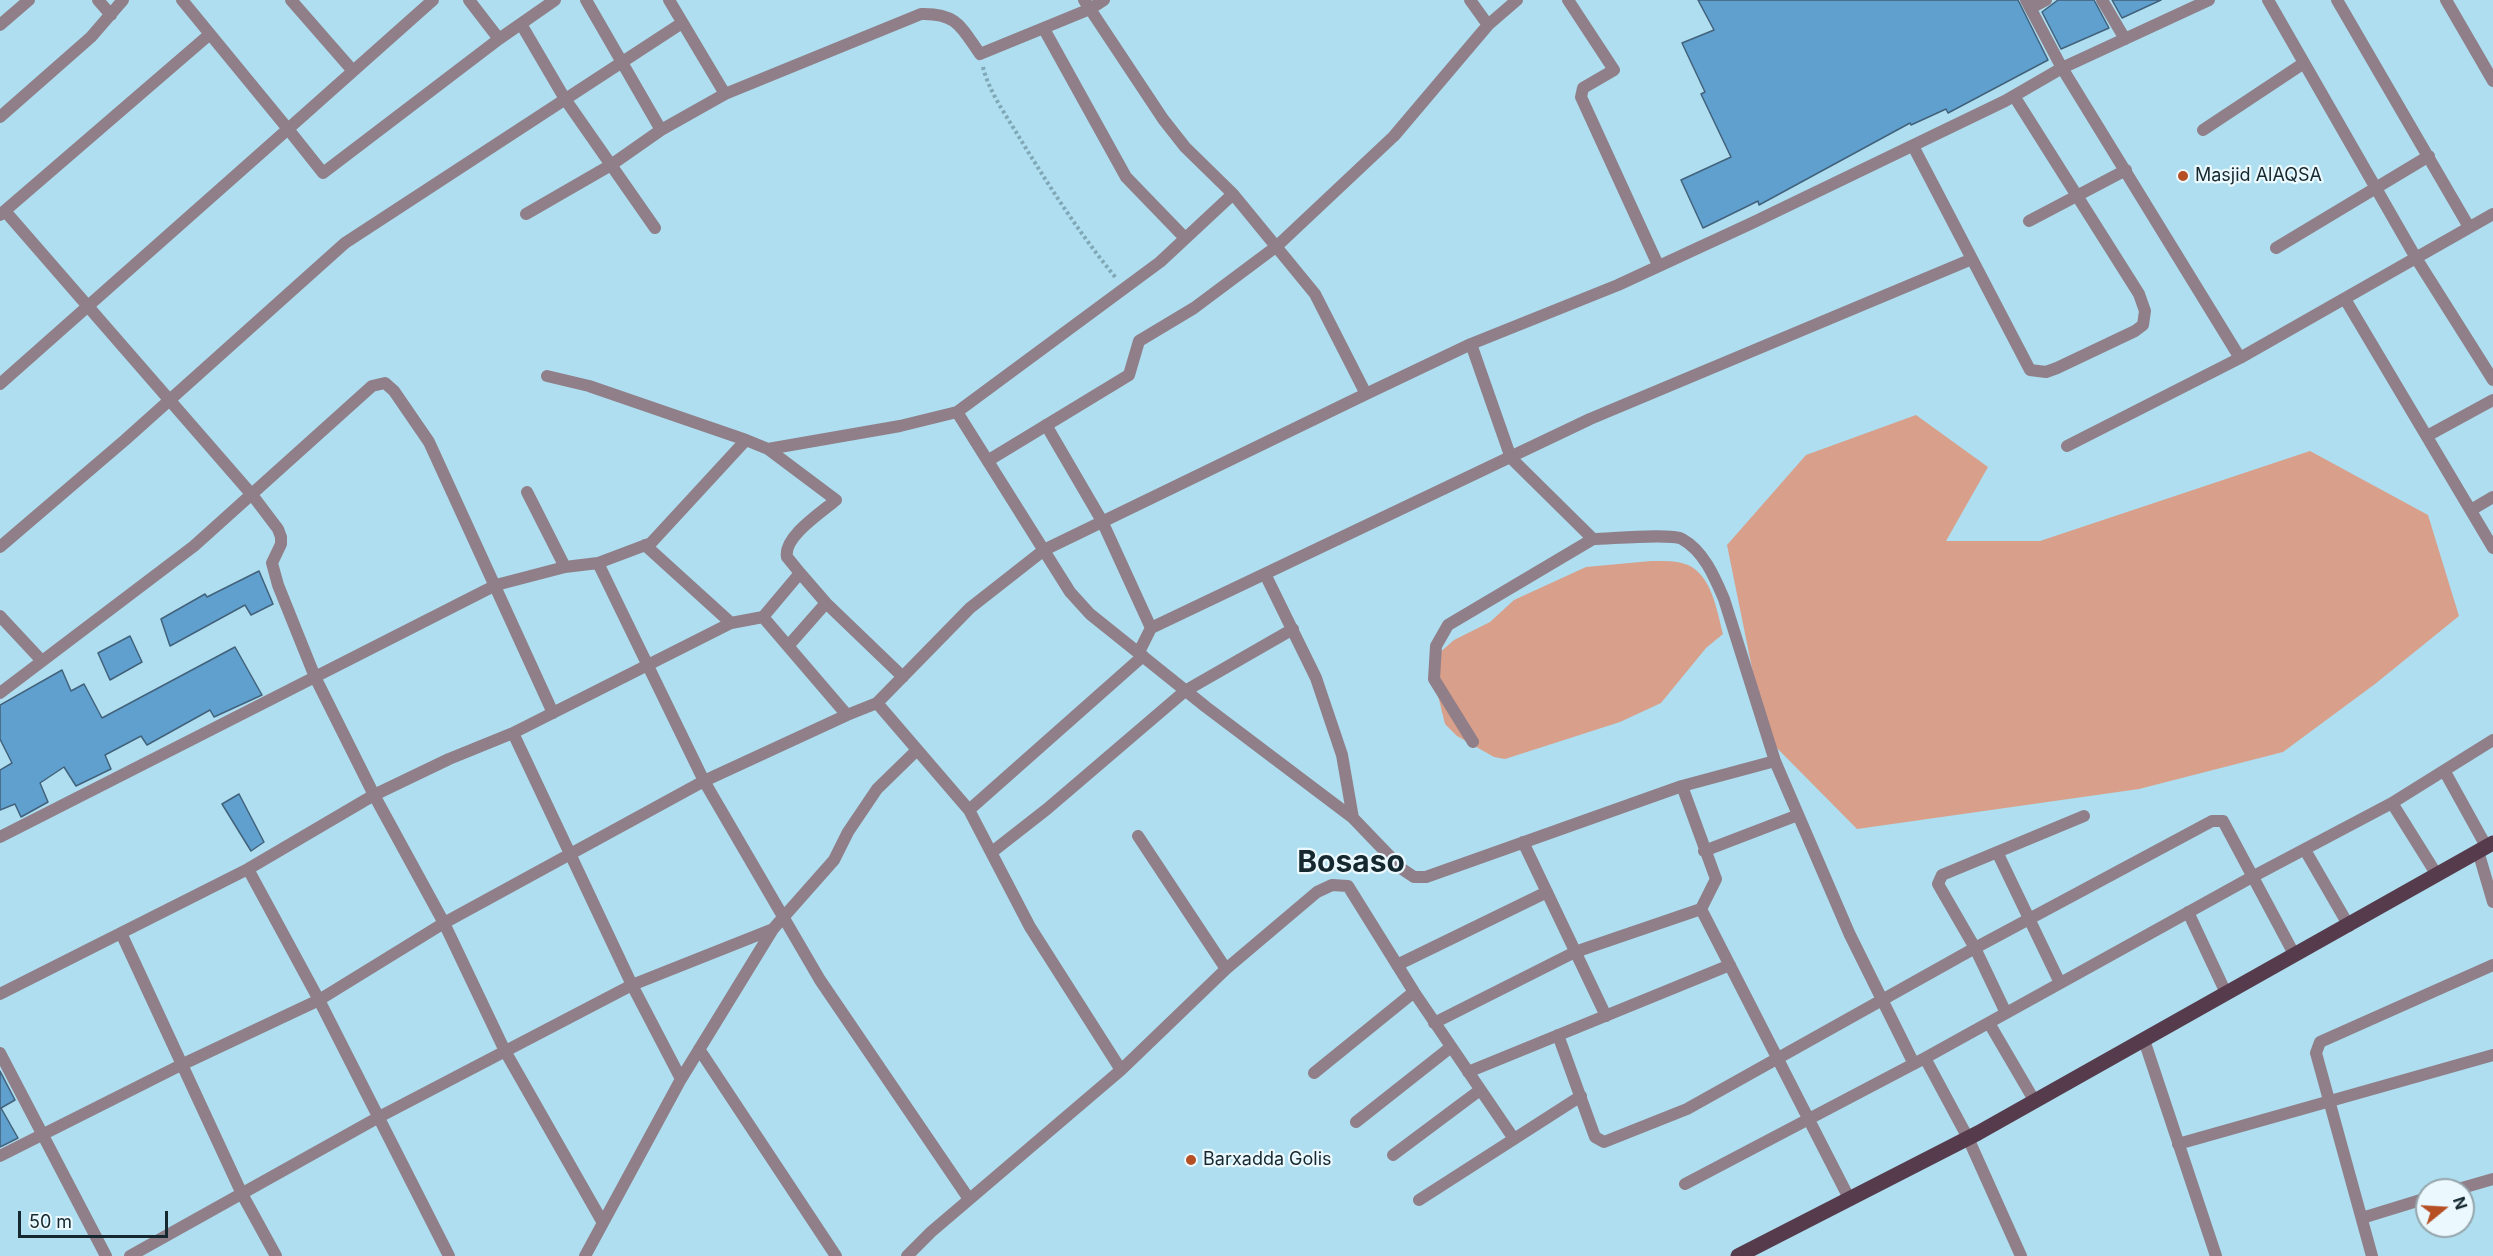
<!DOCTYPE html>
<style>
body{margin:0}
#map{position:relative;width:2493px;height:1256px;overflow:hidden;background:#aedeef;font-family:Inter,sans-serif}
canvas{display:block}
.north{position:absolute;left:2415px;top:1178px;width:60px;height:60px;box-sizing:border-box;background:#ebf9fe;border:2px solid #95a5ab;border-radius:50%;rotate:72deg;font-size:16px;font-weight:700;line-height:24px;text-align:center;color:#15282f}
.north::after{content:'';display:block;margin:auto;width:21px;height:27px;background:#b65024;clip-path:polygon(50% 0,100% 100%,50% 72%,0 100%)}
.scale{position:absolute;left:18px;top:1211px;width:150px;height:27px;box-sizing:border-box;border:3px solid #15282f;border-top:0;padding-left:8px;font-size:18px;line-height:21px;white-space:nowrap;color:#15282f;-webkit-text-stroke:4px #ebf9fe;paint-order:stroke}
</style>
<div id="map">
<canvas width="2493" height="1256"></canvas>
<div class="north">N</div>
<div class="scale">50 m</div>
</div>
<script>
const ctx = document.querySelector('canvas').getContext('2d');
ctx.lineJoin = 'round';
function fillPath(path, color) {
  ctx.fillStyle = color;
  ctx.fill(path, 'evenodd');
}
function strokePath(path, color, width, dash) {
  ctx.strokeStyle = color;
  ctx.lineWidth = width;
  ctx.lineCap = dash ? 'butt' : 'round';
  ctx.setLineDash(dash || []);
  ctx.stroke(path);
}
function label(font, color, halo, rows, align = 'center') {
  ctx.font = font + ' Inter,sans-serif';
  ctx.lineWidth = 4.5;
  ctx.setLineDash([]);
  ctx.textBaseline = 'middle';
  ctx.strokeStyle = halo;
  ctx.fillStyle = color;
  for (const [text, x, y, turn = 0] of rows) {
    ctx.save();
    ctx.translate(x, y);
    ctx.rotate((+turn || 0) * Math.PI / 180);
    ctx.textAlign = isNaN(turn) ? turn : align;
    if (halo) ctx.strokeText(text, 0, 0);
    ctx.fillText(text, 0, 0);
    ctx.restore();
  }
}
const green = new Path2D(`
 M1916,415L1988,467L1946,541H2040L2310,451L2428,515L2459,616L2375,684L2283,752L2139,789L1857,829L1766,737L1727,545L1806,455Z
 M1651,561C1662,561 1677,560 1688,565C1712,576 1717,611 1723,634L1706,648L1661,703L1620,722L1505,759L1494,757L1457,736L1445,724L1432,671L1437,655L1454,640L1490,622L1514,600L1586,567Z`);
const building = new Path2D(`
 M1698,0H2018L2048,60L1948,113L1946,109L1911,125L1910,123L1759,205L1758,201L1703,228L1681,180L1731,157L1701,94L1705,92L1682,43L1714,30Z
 M2058,0H2094L2109,28L2061,49L2042,12Z
 M2112,0H2161L2122,18Z
 M259,571L273,604L251,615L245,605L170,646L161,619L205,594L207,597Z
 M130,636L142,662L110,680L98,653Z
 M235,647L262,695L214,717L210,710L147,745L141,736L105,755L111,769L76,786L64,767L40,783L48,802L21,817L15,804L0,810V770L12,763L0,739V705L62,670L71,691L84,684L102,718Z
 M239,794L264,842L251,851L222,804Z
 M0,1071L15,1100L1,1108L18,1138L0,1147Z`);
const path = new Path2D(`
 M983,67C989,92 1006,115 1019,137C1049,186 1079,233 1116,278`);
const minor = new Path2D(`
 M98,0L111,15
 M182,0L288,129L433,0
 M291,0L353,71
 M586,0L661,130
 M669,0L725,94
 M1084,0L1163,119L1185,147L1233,194L1315,294L1366,394L1471,344L1618,285L1752,223L2005,101L2062,68L2209,0
 M1470,0L1488,25
 M1568,0L1614,70L1583,88L1581,97L1658,265
 M2026,0L2062,68L2240,358
 M2102,0L2125,39
 M2268,0L2416,258L2493,380
 M2337,0L2469,227
 M2031,8L2046,0
 M521,24L565,99L655,228
 M0,25L29,0
 M1044,29L1126,177L1185,238
 M499,39L555,0
 M0,117L91,37L123,0
 M2203,130L2304,63
 M1913,146L2030,370L2046,372L2057,368L2135,331L2143,325L2145,311L2139,294L2014,96
 M526,214L611,165L661,130L725,94L921,14C957,13 961,27 980,54L1090,9L1104,0
 M0,215L210,34
 M2029,221L2126,170
 M2276,248L2429,156
 M2345,299L2493,548
 M1471,344L1511,458L1593,539C1609,539 1670,533 1682,539C1704,551 1715,578 1724,599L1775,761L1850,935L1914,1064
 M547,376L589,386L746,440
 M0,384L288,129L323,173L499,39L469,0
 M957,412L1070,592L1090,614L1206,707L1353,818L1402,869L1414,877H1426L1682,786L1775,761
 M1046,425L1102,521L1151,628
 M2427,436L2493,400
 M2067,446L2240,358L2493,214
 M989,460L1129,375L1139,341L1194,308L1277,246L1394,136L1488,25L1517,0
 M527,492L565,567
 M2471,510L2493,497
 M645,545L731,623
 M0,547L125,440L345,243L682,23
 M598,563L704,781L820,980L969,1199
 M800,573L826,603L903,677
 M1265,574L1316,678L1342,755L1353,818
 M0,616L42,661
 M763,617L847,715L877,703L969,810L1030,927L1121,1070
 M789,645L826,603
 M1139,652L1151,628L1590,419L1972,259
 M0,693L194,546L372,386L385,383L394,391L429,442L553,713
 M877,703L970,608L1044,550L1366,394
 M513,733L632,985L681,1079
 M1473,742L1434,679L1436,646L1448,625L1593,539
 M2445,772L2486,846
 M1682,786L1716,879L1701,909L1850,1200
 M2392,803L2437,875
 M969,810L1143,656
 M1138,836L1226,969
 M0,837L496,585L565,567L598,563L651,543L746,440L768,449L900,426L957,412L1160,262L1233,194
 M1523,842L1606,1016
 M2305,850L2349,926
 M1704,851L1798,815
 M992,852L1047,809L1185,691L1293,629
 M1998,854L2060,983
 M248,869L319,1000L449,1256
 M2188,912L2226,993
 M121,933L242,1194L276,1256
 M1397,965L1547,892
 M0,994L248,869L374,795L315,677L278,585L272,563L281,544V537L278,529L253,496L5,211
 M2006,1013L1975,948L1938,884L1942,875L2084,816
 M1434,1023L1575,952L1701,909
 M1989,1023L2034,1100
 M1558,1035L1595,1137L1604,1142L1687,1109L1975,948L2212,821H2223L2294,954
 M2144,1040L2216,1256
 M699,1049L836,1256
 M0,1053L106,1256
 M1925,1058L1968,1138L2021,1256
 M1468,1072L1730,965
 M1314,1073L1414,992
 M1356,1122L1451,1047
 M2178,1144L2493,1055
 M1393,1155L1480,1090
 M0,1156L181,1065L319,1000L444,923L704,781L847,715
 M1685,1184L1925,1058L2252,877L2392,803L2493,740
 M2455,1190L2493,1179
 M1419,1200L1581,1096
 M2362,1218L2427,1198
 M603,1223L505,1051L444,923L374,795L449,759L513,733L731,623L763,617L800,573L787,557C783,537 822,512 836,500L768,449
 M130,1256L379,1117L632,985L773,929
 M585,1256L681,1079L773,929L834,860L848,832L877,789L917,750
 M907,1256L931,1232L1121,1070L1226,969L1317,892L1332,885L1348,886L1414,992L1514,1139
 M2372,1256L2316,1053L2320,1042L2493,965`);
const tertiary = new Path2D(`
 M2446,0L2493,81
 M2478,851L2493,902`);
const primary = new Path2D(`
 M1738,1256L1978,1133L2493,843`);
const markers = [
 [2183,176,6,"#b65024"],
 [1191,1160,6,"#b65024"]
];
const poiNames = [
 ["Masjid AlAQSA",2195,176],
 ["Barxadda Golis",1203,1160]
];
const townNames = [
 ["Bosaso",1351,863]
];
fillPath(green, '#d8a08b');
fillPath(building, '#60a0cf');
strokePath(building, '#42627b', 1.5);
strokePath(path, '#80a7b5', 4, [3, 3]);
strokePath(minor, '#907f89', 12);
strokePath(tertiary, '#907f89', 12);
strokePath(primary, '#563b4c', 15);
for (const [x, y, r, color] of markers) {
  const dot = new Path2D();
  dot.arc(x, y, r, 0, 2 * Math.PI);
  ctx.fillStyle = color;
  ctx.fill(dot);
  strokePath(dot, '#ebf9fe', 2);
}
label('18px', '#15282f', '#ebf9fe', poiNames, 'left');
label('bold 30px', '#15282f', '#ebf9fe', townNames);
</script>
